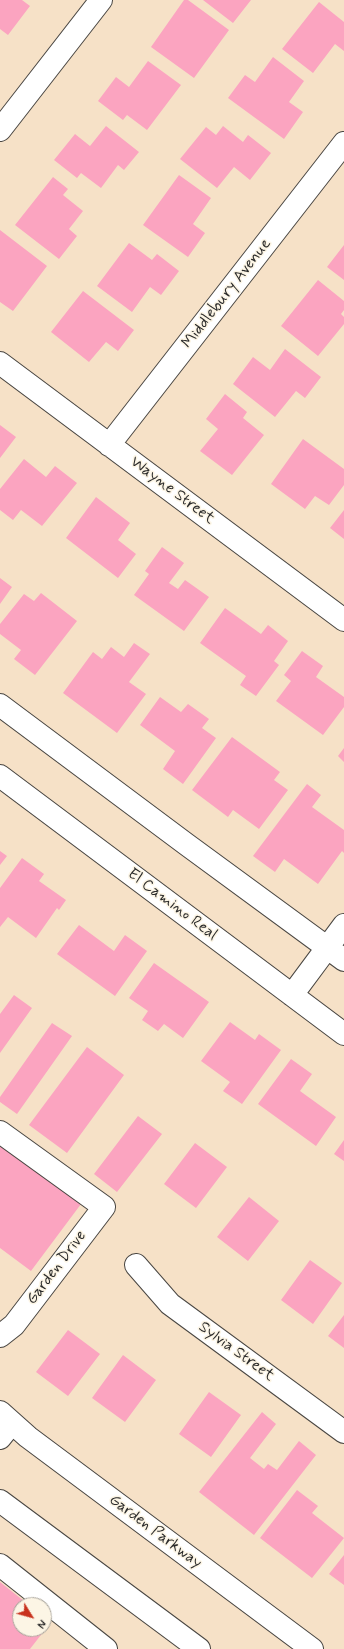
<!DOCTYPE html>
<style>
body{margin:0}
#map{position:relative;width:344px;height:1649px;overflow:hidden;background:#f6e1c7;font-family:Mynerve,sans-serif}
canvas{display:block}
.north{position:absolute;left:12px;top:1597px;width:40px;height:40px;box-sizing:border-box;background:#fcf5e5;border:1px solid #a8a49b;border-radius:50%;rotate:127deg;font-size:11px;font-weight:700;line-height:16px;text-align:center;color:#2b2b2b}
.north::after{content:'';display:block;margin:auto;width:14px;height:18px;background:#c8321e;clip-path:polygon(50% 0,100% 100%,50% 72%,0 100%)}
</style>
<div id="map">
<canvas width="344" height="1649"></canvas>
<div class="north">N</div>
</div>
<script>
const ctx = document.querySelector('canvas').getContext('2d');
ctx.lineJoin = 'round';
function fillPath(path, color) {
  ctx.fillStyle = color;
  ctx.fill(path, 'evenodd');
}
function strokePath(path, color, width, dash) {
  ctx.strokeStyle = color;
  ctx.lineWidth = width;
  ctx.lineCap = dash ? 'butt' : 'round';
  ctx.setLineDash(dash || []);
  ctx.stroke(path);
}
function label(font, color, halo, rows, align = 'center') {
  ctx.font = font + ' Mynerve,sans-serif';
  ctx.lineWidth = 3;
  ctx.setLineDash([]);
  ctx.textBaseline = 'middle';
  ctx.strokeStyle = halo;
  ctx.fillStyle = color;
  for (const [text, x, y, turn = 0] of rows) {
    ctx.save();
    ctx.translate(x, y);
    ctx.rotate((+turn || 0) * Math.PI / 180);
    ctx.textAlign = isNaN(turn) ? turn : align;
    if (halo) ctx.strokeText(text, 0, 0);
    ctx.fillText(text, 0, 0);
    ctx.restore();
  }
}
const building = new Path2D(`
 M0,0H22L30,6L8,35L0,29Z
 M184,0H188L229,30L194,78L151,47Z
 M203,0H251L233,23Z
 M319,2L344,22V51L335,44L313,73L282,49Z
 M273,57L304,81L289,102L303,112L284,139L228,98L245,75L255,82Z
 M148,61L181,85L147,130L127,115L123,120L98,101L116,77L129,87Z
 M106,126L139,152L124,170L118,165L101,188L81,173L77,178L54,160L75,134L90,146Z
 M223,126L243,142L248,135L271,153L250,180L234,167L217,188L180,159L206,127L216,135Z
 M179,175L211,198L193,224L205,233L188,257L143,225Z
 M53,177L68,189L63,195L83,211L69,229L77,236L59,259L15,225Z
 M0,230L47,266L13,311L0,302Z
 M129,243L152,260L157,254L179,271L161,295L150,287L132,312L97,286Z
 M344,245V280L327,267Z
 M318,280L344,301V310L341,314L344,317V324L318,356L281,326Z
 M83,291L134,330L118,351L106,342L89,362L51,332Z
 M285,349L321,377L305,398L296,391L275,417L233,384L253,357L270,370Z
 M225,394L247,412L243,418L264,435L232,475L200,451L218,429L206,419Z
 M0,425L16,437L0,458Z
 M303,439L344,469V485L329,505L315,496L305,509L271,484Z
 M24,459L46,477L55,466L77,483L42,526L21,510L13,520L0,510V489Z
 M96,497L130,523L118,540L136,554L118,578L66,538Z
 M344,510V539L330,528Z
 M162,547L184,563L169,583L178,589L185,580L209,597L184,631L134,595L149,574L145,571Z
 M0,578L12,587L0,604Z
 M41,593L77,621L35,675L14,659L21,650L0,634V624L24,594L34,601Z
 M225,608L261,634L268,625L288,641L274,661L279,665L256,696L240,685L246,676L200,643Z
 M134,643L150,654L129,682L146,694L117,733L63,693L93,652L102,659L111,647L124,657Z
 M302,651L323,666L316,677L344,697V707L323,735L276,701L291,681L284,675Z
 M160,697L181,712L188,704L209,719L202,728L216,738L183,784L163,769L175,751L140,725Z
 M232,737L280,772L274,780L288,790L259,829L233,810L228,817L192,790Z
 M344,748V762L338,756Z
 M307,784L321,795L312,807L344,830V853L342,851L318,884L284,859L275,872L253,856Z
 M0,851L7,856L0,865Z
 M22,858L44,874L39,881L66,900L59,910L57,908L36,938L8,917L0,927V888Z
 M79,925L114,951L125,935L147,951L115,996L57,954Z
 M154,963L209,1002L183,1038L164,1024L158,1031L142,1020L148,1011L129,998Z
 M14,995L32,1008L0,1053V1014Z
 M230,1022L255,1040L259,1034L281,1050L242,1104L223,1091L230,1082L201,1061Z
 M52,1023L72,1036L17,1114L0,1102V1097Z
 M87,1047L124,1075L67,1153L29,1125Z
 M291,1059L312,1074L300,1091L336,1117L316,1146L258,1104Z
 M138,1116L162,1134L117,1192L94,1174Z
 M344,1140V1161L334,1154Z
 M0,1143L81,1204L31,1271L0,1248Z
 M195,1143L227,1167L196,1208L164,1184Z
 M249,1197L279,1221L248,1261L217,1237Z
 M310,1260L342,1283L313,1324L281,1300Z
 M344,1315V1348L328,1336Z
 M68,1330L100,1354L68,1396L36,1372Z
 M123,1355L156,1380L125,1422L92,1398Z
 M209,1392L241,1415L211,1457L179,1434Z
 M262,1412L276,1424L250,1458L264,1469L268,1464L277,1470L299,1441L316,1455L254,1535L199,1492Z
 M297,1490L318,1506L312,1513L344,1538L312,1578L260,1538Z
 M344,1555V1585L329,1574Z
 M0,1582L29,1605H20V1629H44V1617L51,1622L30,1649H0Z`);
const minor = new Path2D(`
 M0,130L101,0
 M0,363L344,620
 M109,445L344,143
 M0,705L186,844L344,960
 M0,776L344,1034
 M292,995L344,925
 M0,1132L104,1207L14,1325L0,1336
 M136,1265L170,1304L344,1432
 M0,1412L28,1437L312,1649
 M0,1438L12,1423
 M0,1501L199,1649
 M0,1565L106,1649`);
const streetNames = [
 ["Middlebury Avenue",227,294,-52],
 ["Wayne Street",172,491,37],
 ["El Camino Real",172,905,37],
 ["Garden Drive",57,1268,-53],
 ["Sylvia Street",236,1352,36],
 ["Garden Parkway",155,1532,37]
];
fillPath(building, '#fba4c0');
strokePath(minor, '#494642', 24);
strokePath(minor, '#fff', 22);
label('16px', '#2b2b2b', '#fcf5e5', streetNames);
</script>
